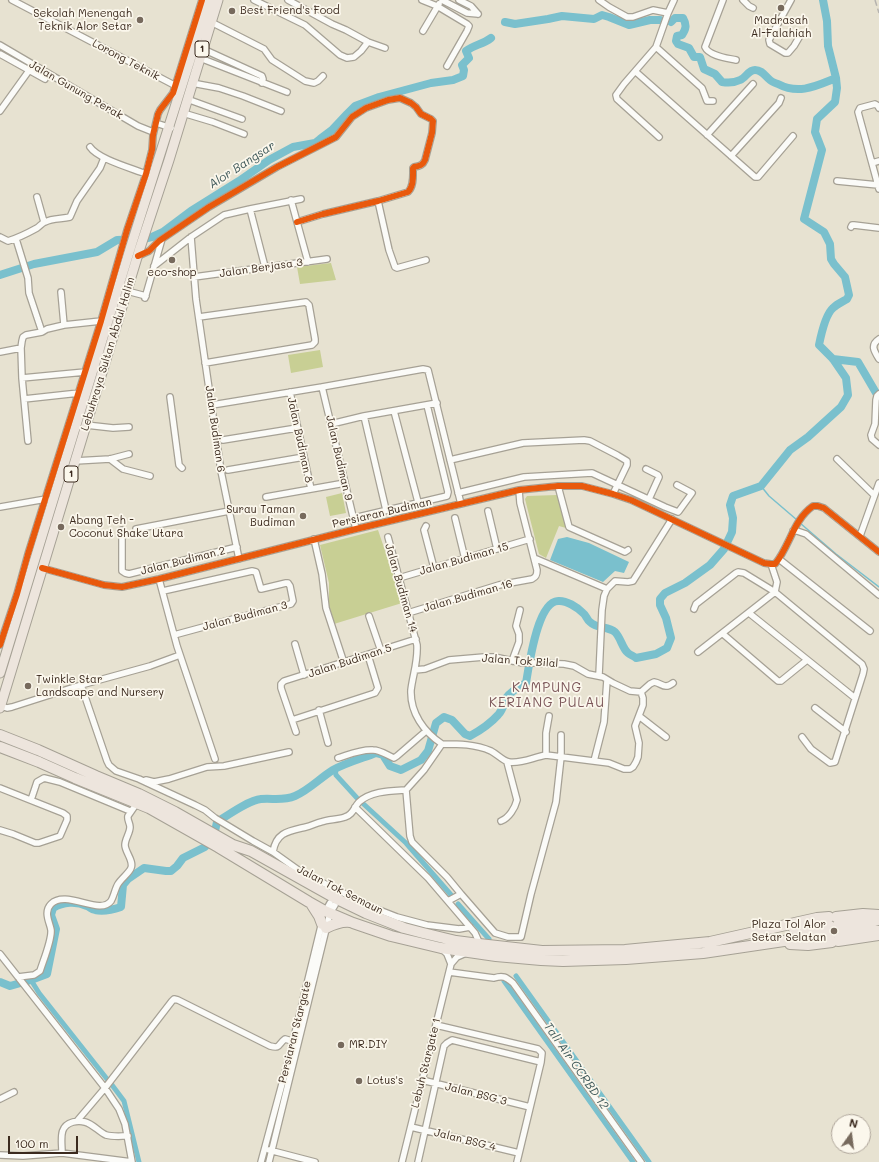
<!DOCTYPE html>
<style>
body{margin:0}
#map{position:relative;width:879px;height:1162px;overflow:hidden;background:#e7e2d1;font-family:Mali,sans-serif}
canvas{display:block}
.north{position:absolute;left:831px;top:1114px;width:40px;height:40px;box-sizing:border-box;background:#fbf7ec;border:1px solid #aea59a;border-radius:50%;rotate:14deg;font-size:11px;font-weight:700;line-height:16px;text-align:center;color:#3b2a1e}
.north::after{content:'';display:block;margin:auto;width:14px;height:18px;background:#776a5d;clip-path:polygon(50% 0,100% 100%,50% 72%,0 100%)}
.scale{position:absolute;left:8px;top:1136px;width:70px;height:18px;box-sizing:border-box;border:2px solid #3b2a1e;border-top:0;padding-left:5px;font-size:12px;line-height:14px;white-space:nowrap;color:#3b2a1e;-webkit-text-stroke:3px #fbf7ec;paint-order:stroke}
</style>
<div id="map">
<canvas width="879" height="1162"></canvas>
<div class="north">N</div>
<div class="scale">100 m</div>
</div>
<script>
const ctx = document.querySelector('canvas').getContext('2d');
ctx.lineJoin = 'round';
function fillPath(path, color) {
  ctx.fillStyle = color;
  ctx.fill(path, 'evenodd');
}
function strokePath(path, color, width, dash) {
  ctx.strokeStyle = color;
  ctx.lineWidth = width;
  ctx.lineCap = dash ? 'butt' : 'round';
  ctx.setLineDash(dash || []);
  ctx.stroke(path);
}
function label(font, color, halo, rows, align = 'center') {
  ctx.font = font + ' Mali,sans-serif';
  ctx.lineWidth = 3.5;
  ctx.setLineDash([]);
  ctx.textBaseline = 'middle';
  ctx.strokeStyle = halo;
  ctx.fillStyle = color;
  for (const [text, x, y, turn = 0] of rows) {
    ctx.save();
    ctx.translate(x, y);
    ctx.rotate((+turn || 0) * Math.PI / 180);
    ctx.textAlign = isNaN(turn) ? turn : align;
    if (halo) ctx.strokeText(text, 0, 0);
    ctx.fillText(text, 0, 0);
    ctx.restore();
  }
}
const green = new Path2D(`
 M331,263L336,280L300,284L297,267Z
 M320,350L323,367L291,373L288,355Z
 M342,493L346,513L330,516L326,497Z
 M557,495L566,528L559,526L546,558L539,554L525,499L527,496Z
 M378,530L395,580L402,603L334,624L329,608V583L320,545Z`);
const water = new Path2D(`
 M567,537L589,543L629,562L624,573L615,571L603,582L550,560L558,539Z`);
const stream = new Path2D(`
 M761,486L769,496L797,520
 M800,523L836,554L879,587`);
const canal = new Path2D(`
 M335,769L336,775L357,798L406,843L452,896
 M458,904L489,939
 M516,976L649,1162
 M31,980L39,993L107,1079
 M504,981L633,1162
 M112,1085L124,1101L139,1162`);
const river = new Path2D(`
 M505,22L515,24L548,19L562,16L594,19L602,15L609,17L629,25L650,20H660
 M671,22L675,18H683C687,25 686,29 682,35L677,36L676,41L678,44L689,48L694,57H700L704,69L715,74L722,82C728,83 734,83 740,80C746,78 748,70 755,70C762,70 765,76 770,80C772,82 775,83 778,84C799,95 816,86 836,78
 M0,275L34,264L97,252L117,240L143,239L152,237L163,232L191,211L239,181L269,160L293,147L315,143L320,139L332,130L347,114L355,106L379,97L431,83L453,80L463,76L464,70L462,65L469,58L466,51C475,44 482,45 491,38
 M833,359L858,362L879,398
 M0,982L10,986L31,980L47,974L56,929L51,915L53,908C63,902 76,901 87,906C90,907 92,910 95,910C104,912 112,910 121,907L123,885L128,879L144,868L166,871H171L177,866L183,858L205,847L215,831L217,822C228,815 249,800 261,799C273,798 283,801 295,796C309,790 320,778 333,770C345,763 363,758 376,753L383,755L390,766L401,770L421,760L428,751L436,723L444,717L452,720L465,734L470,736C481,730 490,724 498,715C504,709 503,704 506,698C511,691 519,687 526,683C529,666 537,602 558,601C566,600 577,607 583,613C586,615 587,620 590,622C597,629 608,626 615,632C621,638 622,648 628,653C630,655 634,656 636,658L656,654L667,648L671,638L666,618L660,605V599L665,593L685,583L710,565L724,549L732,532L733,518L730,505L733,496L761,486L790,450L808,437L841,407L848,395L846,378L833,359L819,345C821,335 826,314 833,308C837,304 842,302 847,299L849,295L845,277L834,264L831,259L830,244L824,232L804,219L822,150L815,132L817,119L835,102L837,88L836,78L828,46L827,21L823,0`);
const minor = new Path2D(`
 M12,0L176,86
 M254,0L305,25L340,55L347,58L354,57L361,51L368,42
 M288,0L332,24L346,30L368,42L385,48
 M422,0L437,6L467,24L469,26L467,31L447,66
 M442,0L467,13L478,14
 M459,0L471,6L478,14
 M599,0L609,7L627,17H633L653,10L668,13
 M723,0L705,47C709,56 727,58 736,60
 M743,0L749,6L753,8
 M791,0L769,40L770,44L785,53H788L794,46L801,34
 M211,22L264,49L272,60L305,81L314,83L318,81L323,76
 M423,31L439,4
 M0,45L138,126L153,132
 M656,47L702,88L707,101H713
 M203,49L262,76L263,79L262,83
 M0,54L45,79
 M200,58L287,92
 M636,72L755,177H758L793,136
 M192,83L219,88L243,96L281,111
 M187,99L242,119
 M879,108L878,106L875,104L860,108L858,112L879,189
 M0,111L33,65
 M183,113L213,122L244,134
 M156,123L171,128
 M707,135L753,84
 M659,137L617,99L616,95L624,84L656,47L668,13L674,0
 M90,147C98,159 131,168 146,174
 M731,156L779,103L781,98
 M872,163L879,161
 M837,181L878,185
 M37,197L44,222
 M291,200L308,262
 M378,201L389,250L395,267L397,268L426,260
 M250,209L265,267
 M851,227L852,225H854L879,228
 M0,237L8,241C18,238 28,233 37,228C40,226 42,223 45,222C52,218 62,219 70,217L77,201L100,168L104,158
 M191,237L196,299L221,471L239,559
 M16,239L28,278L29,293L42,332
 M138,256L149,251L159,241L209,207L277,167L336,137L352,117L366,108L388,100L400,98L411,103L416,107L421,114L431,119L433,121L432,133L425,160C423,165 420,166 414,167L413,168C413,176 414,186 408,192L378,201L323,214L297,222
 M154,266L191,237L224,215L250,209L301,199
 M194,277L327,259
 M127,291L146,296
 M61,292L64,325
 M145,298L162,239
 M199,317L306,302L309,305L315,339V342L312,345L205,363
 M879,339C870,345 874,351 879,359
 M21,348L22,378L28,441
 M0,352L21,348L22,341L23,337L26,335L42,332L47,329L64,325L101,321
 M22,378L85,372
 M322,387L356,529
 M290,392L311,489
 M879,394L877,396L876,400L875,424L871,435L872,439L879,445
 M170,397L179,465L182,468
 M24,399L79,393
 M212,405L322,387L423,369L428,370L461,504
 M394,411L418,502
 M364,416L386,510
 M331,424L364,416L437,403
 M86,425L113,428L129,427
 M223,440L297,428
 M110,459L123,469L150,476
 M837,459L874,495
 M450,460L523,443L584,440L590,441L617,455L627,461V465L613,494
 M75,461L110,459L129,454
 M646,469L658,475L659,477L649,499
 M228,470L304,457
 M558,486L569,527L625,552L628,550
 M458,493L524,477L592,473L665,507L678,512L679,511L692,493L677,485
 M266,497L345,483
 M0,507L46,499
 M488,511L497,549
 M354,518L447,496L448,492L427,405
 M455,518L465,559
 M426,526L424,530L434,568
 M136,529L229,511
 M122,530V571L125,573L129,574L237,547
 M793,531H797L806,534L879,595
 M860,536L879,483
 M388,537L417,645C418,662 413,674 411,690C410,713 424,732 442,744L424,770L406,790L410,836L412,842L447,877L461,894L448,901
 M314,539L322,574L326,608L344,663
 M534,558L607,589
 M779,559L870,631
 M42,568L104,585L122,587L159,579L356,529L519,490L558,486H582L613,494L631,500L764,563L771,564H775C790,546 793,520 813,506H818L824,508L879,552
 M399,578L530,539
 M159,579L177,646L215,759
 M163,591L252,571L256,572L261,589L286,583H288L290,586L293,601L291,604L233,619L174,635
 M694,609L696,604L736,573L738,572L744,573L775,592L862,664L864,669L863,674L835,762L830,763L811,749L802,737
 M408,613L499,585L532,579C536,577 537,575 537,570L520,503L519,490
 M749,613L855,698
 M369,616L381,651
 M723,634L778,681H781L807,660
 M295,644L304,675
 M0,645L17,594L28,554L101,321L127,230L146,174L152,150L153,135L158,114L160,110L173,93L202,0
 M698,652L775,592L777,582L771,564
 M512,661L519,642V634L516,626L520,610
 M415,670L425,669L449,660L484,657H494L523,663H534L564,664L574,666L588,674L603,677L613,683L630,691L641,692L643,698V705L635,726L639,743L638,757L636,762L633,767L630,769H624L609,763L546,755C534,757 521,764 509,762C503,761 497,754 491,751C475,744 459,744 442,744
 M599,675L602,610L604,596L607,589L615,581L628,582L633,581L672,519
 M81,685L107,761L109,765L116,771L139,779L195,805L205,810L215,818L253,841L273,852L301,872L374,908L397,917L427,925L459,929L470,927
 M641,692L650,684L654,682C662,683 664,690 673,683
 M1,706L7,708L12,707L81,685L150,666L180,655
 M815,708L846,732
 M319,710L328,743
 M639,716L666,737
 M292,720L375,693L378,688L368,655
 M296,732L281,688V684L284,681L416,639
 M546,755V733L549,716
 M338,758C348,755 361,749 373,750C380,750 387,755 394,758L397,756L426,731
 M594,761L604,722L607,680
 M146,780L154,782L169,779L207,767L224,766L289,752
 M0,788L63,813L67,816V820L60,836L39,843H35L13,834L0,830
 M31,800L37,782L44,778L60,782L130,811
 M355,807L428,878L475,933L479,942V944
 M501,821C509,818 515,808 517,800L507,762
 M273,852C276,832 289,831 306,827C311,826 316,823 321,822C329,819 337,820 345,817C353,815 354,807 359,802C371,791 390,791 406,790
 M461,894L495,933L508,937H521L531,894L556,802L561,757V735
 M325,912L330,903
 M442,949L447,954L451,964
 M0,954L105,1088L119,1109L125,1124L132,1162
 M449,972L494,978C503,975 506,977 513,983L641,1162
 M18,977L34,975L40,971C43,961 52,940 51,930C50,923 43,912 51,904C66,889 100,916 111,901C114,896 115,889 118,884C121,879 130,872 131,868C134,861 125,852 125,845C125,839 130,833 130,827C130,823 127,820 128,816L137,803
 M436,1025L538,1049L542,1053L541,1062L517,1162
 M422,1080L530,1107
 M0,1099L14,1092
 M77,1121L105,1088L172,1001L174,999L178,1000L270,1046C281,1049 278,1044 285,1039L292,1041
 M411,1127L519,1153
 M269,1150L315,1162
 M62,1153C62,1140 58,1126 73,1122C77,1121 81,1121 85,1122C93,1124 99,1132 106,1135C113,1137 121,1136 128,1136
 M0,1155L23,1156L62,1153L132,1162
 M261,1162L290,1054L322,922
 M269,1162L330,913L335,905
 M402,1162L451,964L457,957L466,953
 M418,1162L444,1046L447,1043L452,1040L541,1062`);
const primary = new Path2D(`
 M0,673L130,249L209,0
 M0,708L139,251L169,160L218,0`);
const motorway = new Path2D(`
 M0,735L38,750L96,776L139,794L175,812L233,845L251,851L335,898L366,913L404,928L423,933L456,941L479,944L542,951L625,950L710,942L817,918L829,917
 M0,747L39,762L75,778L149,808L218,847L309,902L325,911L353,923L391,936L441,948L496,956L541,960L563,961L626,959L703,953L831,934
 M312,905L319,916L322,924
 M836,917L863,914L879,915
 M837,926L863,923L879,920
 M326,928C334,924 341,921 350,922
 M794,929L830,926
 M838,933L864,930L879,931
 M838,941L879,935
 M790,944L808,945L832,942`);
const rail = new Path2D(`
 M875,0L879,13`);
const cycleway = new Path2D(`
 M138,256L149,251L159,241L209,207L277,167L336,137L352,117L366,108L388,100L400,98L411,103L416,107L421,114L431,119L433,121L432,133L425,160C423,165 420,166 414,167L413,168C413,176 414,186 408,192L378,201L323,214L297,222
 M42,568L104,585L122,587L159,579L356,529L519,490L558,486H582L613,494L631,500L764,563L771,564H775C790,546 793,520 813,506H818L824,508L879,552
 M0,645L17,594L28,554L101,321L127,230L146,174L152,150L153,135L158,114L160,110L173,93L202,0`);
const markers = [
 [781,8,4,"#776a5d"],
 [232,11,4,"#776a5d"],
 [140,20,4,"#776a5d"],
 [172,260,4,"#776a5d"],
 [303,516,4,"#776a5d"],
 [61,527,4,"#776a5d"],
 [28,686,4,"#776a5d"],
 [834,931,4,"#776a5d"],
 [341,1045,4,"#776a5d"],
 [359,1081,4,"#776a5d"]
];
const shields = [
 [202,49,14],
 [71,474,14]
];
const shieldNames = [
 ["1",202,49],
 ["1",71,474]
];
const poiNames = [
 ["Best Friend's Food",240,11],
 ["Sekolah Menengah",132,14,"right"],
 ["Teknik Alor Setar",132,27,"right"],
 ["Madrasah",781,21,"center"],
 ["Al-Falahiah",781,34,"center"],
 ["eco-shop",172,273,"center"],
 ["Surau Taman",295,510,"right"],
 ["Budiman",295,523,"right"],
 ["Abang Teh -",69,521],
 ["Coconut Shake Utara",69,534],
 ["Twinkle Star",36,680],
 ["Landscape and Nursery",36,693],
 ["Plaza Tol Alor",826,925,"right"],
 ["Setar Selatan",826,938,"right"],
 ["MR.DIY",349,1045],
 ["Lotus's",367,1081]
];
const streetNames = [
 ["Lorong Teknik",126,60,28],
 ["Jalan Gunung Perak",76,90,30],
 ["Jalan Berjasa 3",261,268,-8],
 ["Lebuhraya Sultan Abdul Halim",108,354,-73],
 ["Jalan Budiman 6",215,429,82],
 ["Jalan Budiman 8",300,440,78],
 ["Jalan Budiman 9",339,458,77],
 ["Persiaran Budiman",382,513,-13],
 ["Jalan Budiman 15",464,559,-16],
 ["Jalan Budiman 2",183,561,-14],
 ["Jalan Budiman 14",401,588,74],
 ["Jalan Budiman 16",468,596,-16],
 ["Jalan Budiman 3",245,616,-15],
 ["Jalan Budiman 5",350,661,-18],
 ["Jalan Tok Bilal",520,661,4],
 ["Jalan Tok Semaun",340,890,27],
 ["Persiaran Stargate",295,1032,-76],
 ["Lebuh Stargate 1",426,1063,-76],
 ["Jalan BSG 3",476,1094,14],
 ["Jalan BSG 4",465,1140,14]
];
const waterNames = [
 ["Alor Bangsar",242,165,-33],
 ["Tali Air CCRBD 12",576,1066,55]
];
const quarterNames = [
 ["KAMPUNG",547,688],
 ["KERIANG PULAU",547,703]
];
fillPath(green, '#c8cf94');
fillPath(water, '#7ac0cd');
strokePath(stream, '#7ac0cd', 1.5);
strokePath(canal, '#7ac0cd', 5);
strokePath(river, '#7ac0cd', 8);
strokePath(minor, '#a6a195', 8);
strokePath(primary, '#a6a195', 11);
strokePath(motorway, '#a6a195', 12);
strokePath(minor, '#fbfbf8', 5.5);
strokePath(primary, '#ede5dd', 9);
strokePath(motorway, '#ede5dd', 10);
strokePath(rail, '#b6b3af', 1.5, [6, 3]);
strokePath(cycleway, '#e8590c', 6);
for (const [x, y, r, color] of markers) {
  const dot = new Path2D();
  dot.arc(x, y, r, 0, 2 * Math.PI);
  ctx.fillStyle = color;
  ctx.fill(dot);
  strokePath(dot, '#fbf7ec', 1.5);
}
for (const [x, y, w] of shields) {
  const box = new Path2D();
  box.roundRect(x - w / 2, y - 8, w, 16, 3);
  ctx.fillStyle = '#fbf7ec';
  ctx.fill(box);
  strokePath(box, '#3b2a1e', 1);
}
label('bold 10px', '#3b2a1e', null, shieldNames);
label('11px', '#3b2a1e', '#fbf7ec', poiNames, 'left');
label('11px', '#3b2a1e', '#fbf7ec', streetNames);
label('italic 12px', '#415a5b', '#fbf7ec', waterNames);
ctx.letterSpacing = '1px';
label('13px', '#7c575a', '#fbf7ec', quarterNames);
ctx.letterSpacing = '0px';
</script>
